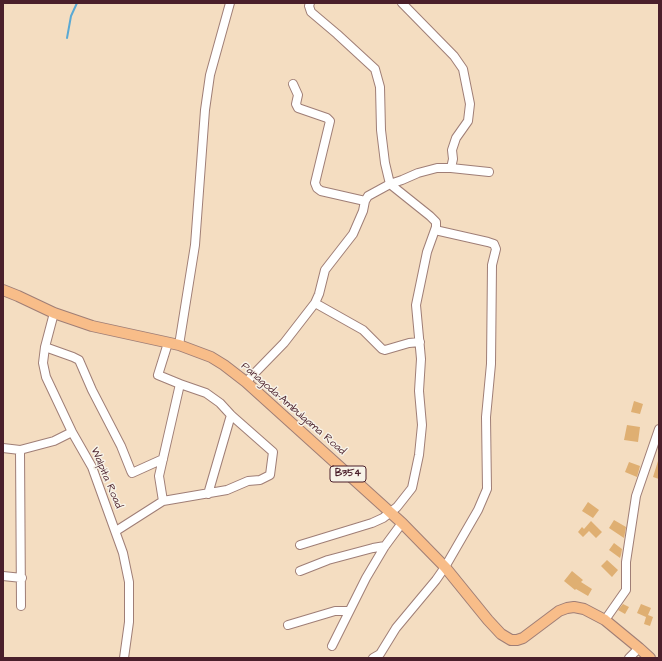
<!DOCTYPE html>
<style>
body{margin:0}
#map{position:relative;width:662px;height:661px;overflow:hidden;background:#f4ddc1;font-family:"Architects Daughter",sans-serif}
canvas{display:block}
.frame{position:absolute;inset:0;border:4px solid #4a1f2b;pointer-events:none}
</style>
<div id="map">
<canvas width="662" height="661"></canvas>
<div class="frame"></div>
</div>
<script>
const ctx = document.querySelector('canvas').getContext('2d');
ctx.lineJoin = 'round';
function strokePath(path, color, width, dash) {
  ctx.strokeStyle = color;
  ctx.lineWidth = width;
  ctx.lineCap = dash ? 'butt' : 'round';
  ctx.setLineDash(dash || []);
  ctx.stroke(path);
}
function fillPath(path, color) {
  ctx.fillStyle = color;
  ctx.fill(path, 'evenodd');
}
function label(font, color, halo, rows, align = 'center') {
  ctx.font = font + ' "Architects Daughter",sans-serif';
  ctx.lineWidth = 3;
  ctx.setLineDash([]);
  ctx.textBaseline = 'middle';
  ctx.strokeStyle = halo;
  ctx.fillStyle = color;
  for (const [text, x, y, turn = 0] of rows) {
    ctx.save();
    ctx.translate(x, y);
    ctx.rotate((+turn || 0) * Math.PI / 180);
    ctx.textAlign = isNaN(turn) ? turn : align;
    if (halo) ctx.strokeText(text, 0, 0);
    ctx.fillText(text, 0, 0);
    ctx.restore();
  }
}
const stream = new Path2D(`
 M67,38L71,16L77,3`);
const building = new Path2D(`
 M634,401L643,404L640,414L631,412Z
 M627,425L640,427L638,442L624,440Z
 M658,461H659V479L653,477Z
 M629,462L640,466L637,477L625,472Z
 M588,502L599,510L593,518L582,511Z
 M614,520L626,527L624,538L609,528Z
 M591,521L602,532L596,538L589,531L583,537L578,532L582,527L584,529Z
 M614,543L622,549L621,555L620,558L609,550Z
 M607,560L618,570L612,577L601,566Z
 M572,571L583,580L581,582L592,589L588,596L576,589L575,590L564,581Z
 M623,604L629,607L625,614L618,610Z
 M641,604L651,608L648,615L653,617L650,626L644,624L646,617L637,613Z`);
const minor = new Path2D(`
 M402,3L454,56L463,69L470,104L468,121L456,138L452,150L453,159L451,168
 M293,84L298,95L296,104L298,108L327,118L330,121L315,183L317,188L321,191L365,201
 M315,303L363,330L382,349L385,350L409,343L420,342
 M54,313L45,347L43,363L46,377L72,432L92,467L123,553L129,582V622L124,658
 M179,345L195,245L205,110L210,75L230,3
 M45,347L73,357L79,360L92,390L121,446L131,471L132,473L163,459
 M246,382L284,343L315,303L319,294L325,270L353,234L363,211L365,201L368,196L390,184L402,180L418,173L437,168H451L489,172
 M3,448L20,450L54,441L72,432
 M20,450L21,606
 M208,494L231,415
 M163,501L227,490L248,481L260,480L270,475L273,452L231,415L220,403L206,393L180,384
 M116,531L163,501L159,476L180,384L158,375L168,343
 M300,545L372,523L383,518L397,507L412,488L419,455L422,425L419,391L421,359L416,305L427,252L436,227V222L430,216L390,184L385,163L381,130L380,87L375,69L337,34L311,12L309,6L310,3
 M300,571L328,560L373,548L385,546
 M3,576L22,578
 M605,620L626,590V562L636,496L659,429
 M288,625L335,611H349
 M332,646L366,578L385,546L402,523
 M373,658L380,654L396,628L436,580L445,567L478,510L487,489L486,417L491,364L492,265L496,249L494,244L488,242L435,230
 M629,658L639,648`);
const major = new Path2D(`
 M3,290L18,296L54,313L92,326L179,345L211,357L224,365L246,382L402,523L445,567L488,620L501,634L511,640H517L523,638L559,611L567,608L574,607L584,609L605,620L639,648L650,658`);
const shields = [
 [348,474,36]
];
const shieldNames = [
 ["B354",348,474]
];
const streetNames = [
 ["Panagoda-Ambulgama Road",293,409,41],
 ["Walpita Road",106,478,67]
];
strokePath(stream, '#5aa9d4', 2);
fillPath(building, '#dfaf72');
strokePath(minor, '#9f7e76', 10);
strokePath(major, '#9f7e76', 12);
strokePath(minor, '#fff', 8);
strokePath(major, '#f8bd89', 10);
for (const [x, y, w] of shields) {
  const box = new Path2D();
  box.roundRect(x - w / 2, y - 8, w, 16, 3);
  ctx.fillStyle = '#f7f3e8';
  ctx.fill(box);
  strokePath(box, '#4a1f2b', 1);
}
label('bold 10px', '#4a1f2b', null, shieldNames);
label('11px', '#4a1f2b', '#f7f3e8', streetNames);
</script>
